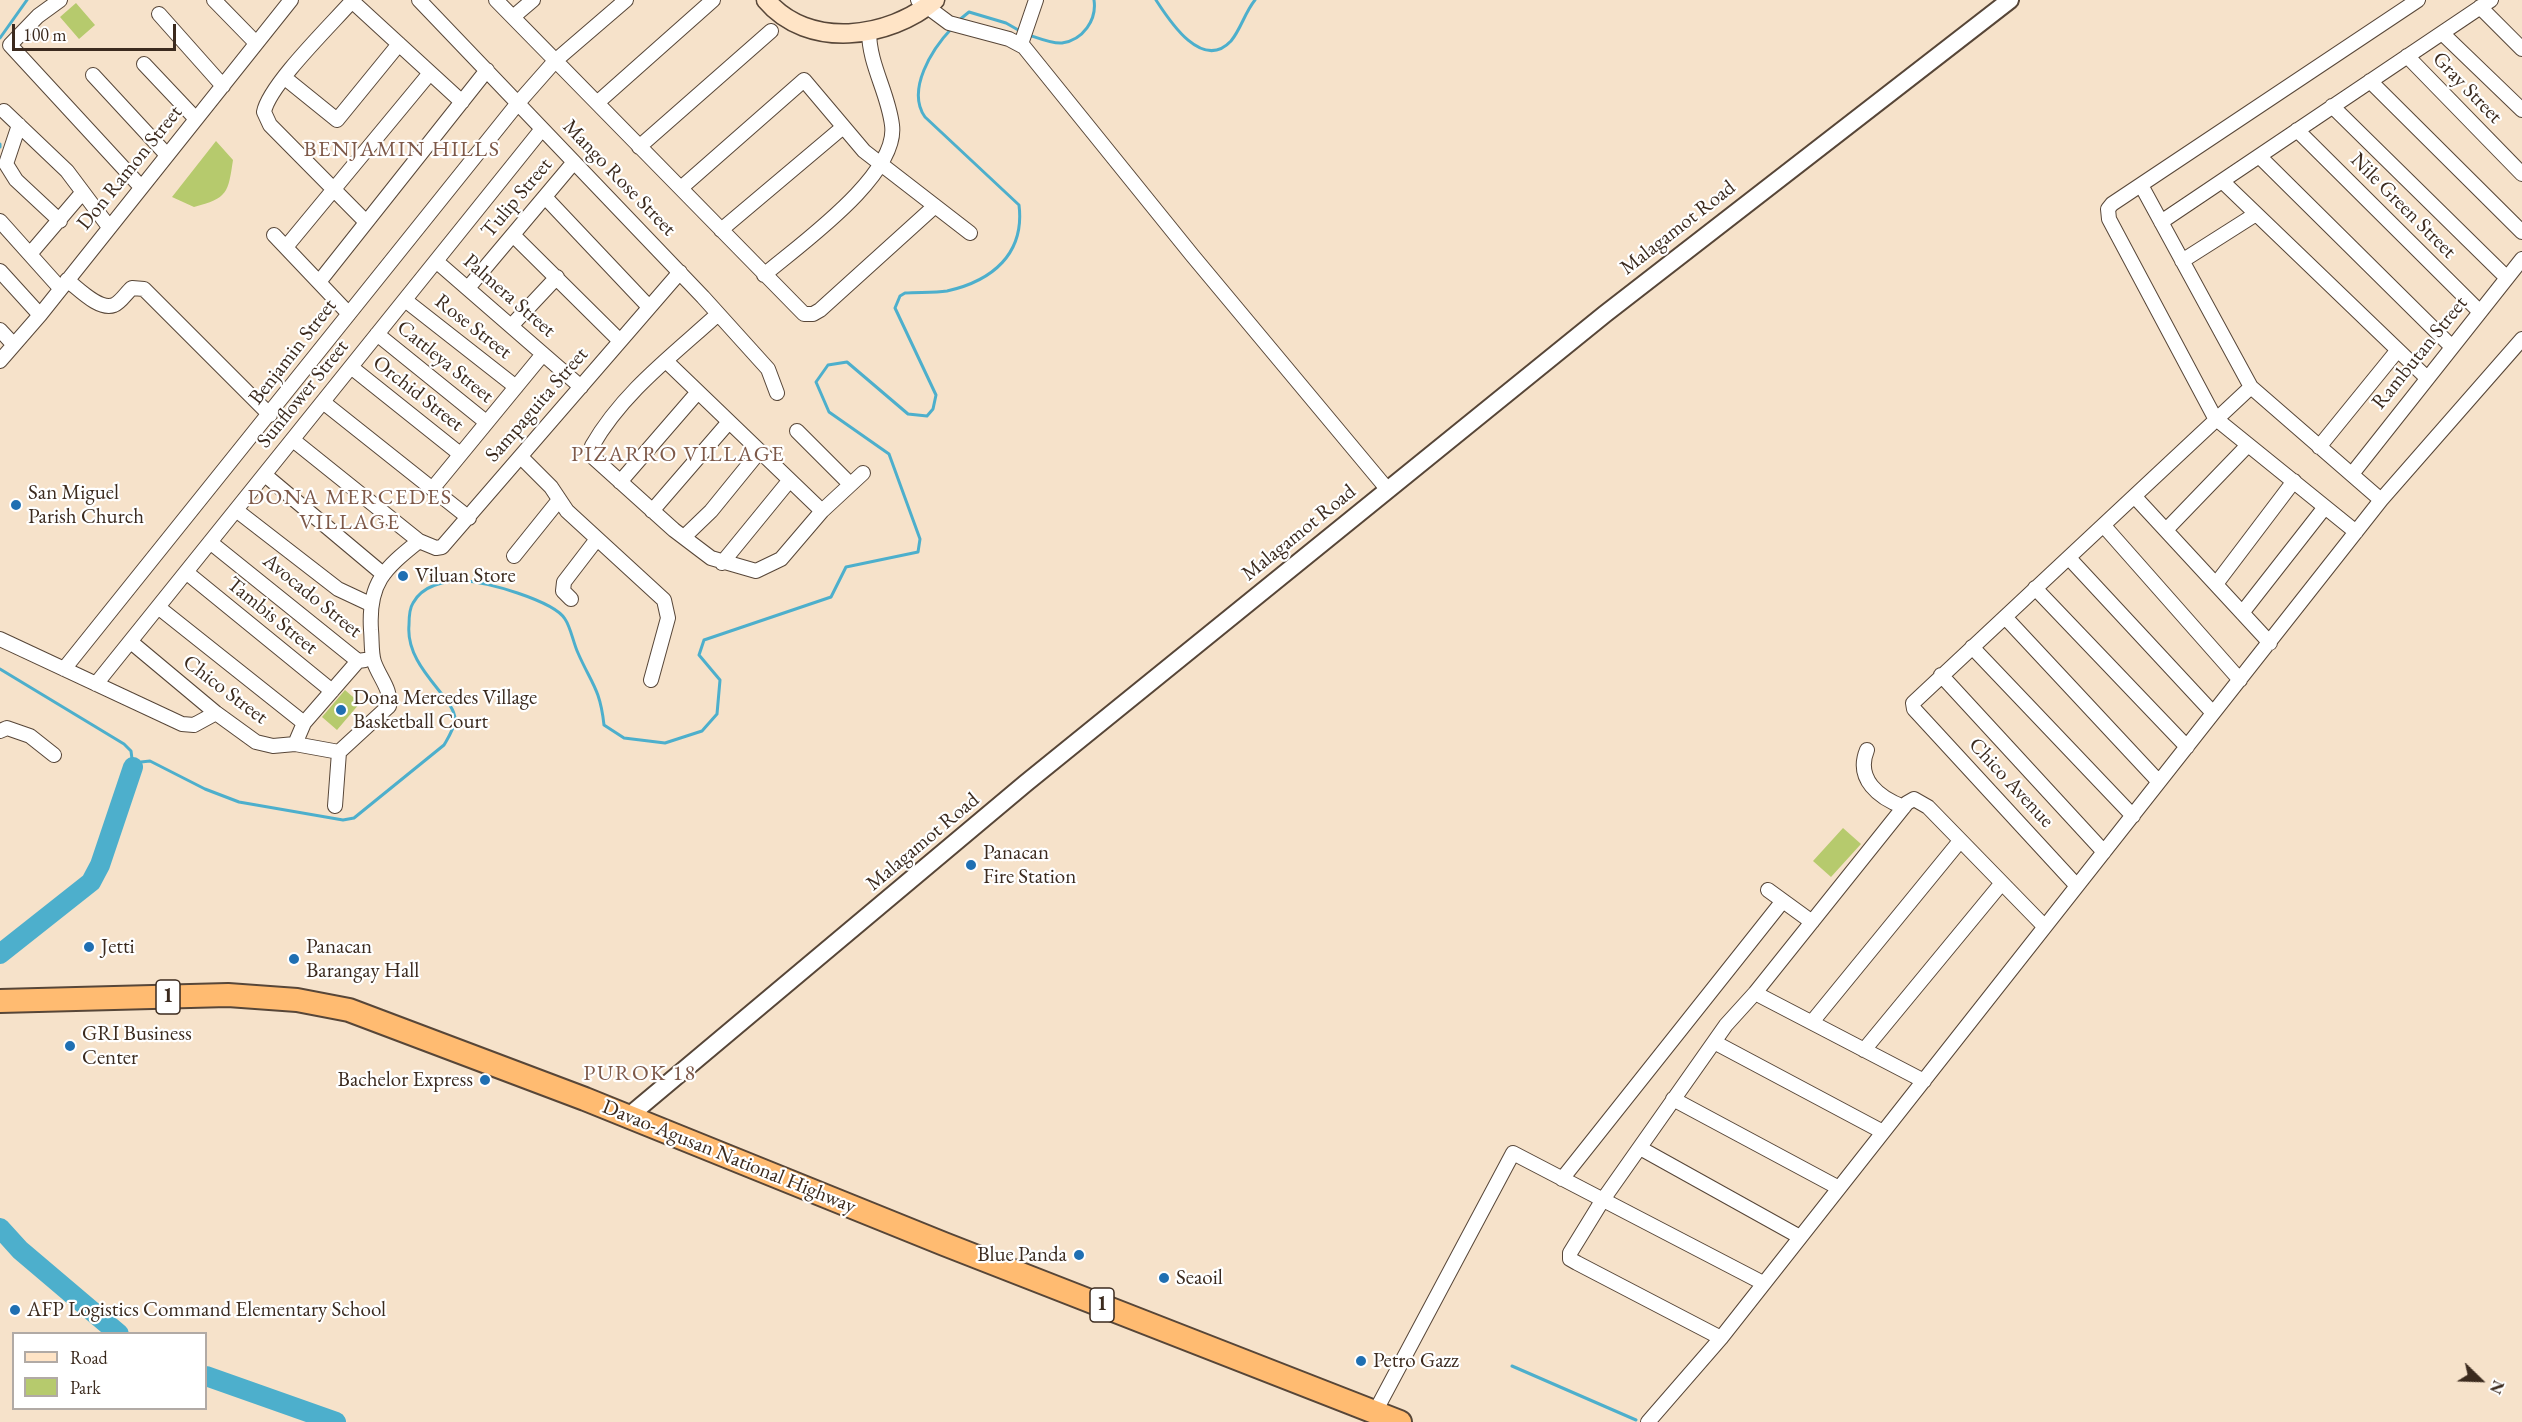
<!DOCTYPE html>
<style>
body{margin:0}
#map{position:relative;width:2522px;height:1422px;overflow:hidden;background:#f6e2ca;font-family:"EB Garamond",serif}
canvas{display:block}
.legend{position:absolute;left:12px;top:1332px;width:195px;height:78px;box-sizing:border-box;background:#fff;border:2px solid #b1aaa5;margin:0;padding:8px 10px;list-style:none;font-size:18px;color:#3b2a1e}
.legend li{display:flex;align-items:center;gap:12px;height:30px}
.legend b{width:30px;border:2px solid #b1aaa5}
.north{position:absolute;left:2450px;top:1350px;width:60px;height:60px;-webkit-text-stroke:4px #fff;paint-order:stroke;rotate:113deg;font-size:16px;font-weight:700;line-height:24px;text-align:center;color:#3b2a1e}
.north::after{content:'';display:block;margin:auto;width:21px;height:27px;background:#3b2a1e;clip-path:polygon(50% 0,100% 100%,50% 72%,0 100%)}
.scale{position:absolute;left:12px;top:24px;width:164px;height:27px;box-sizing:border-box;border:3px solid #3b2a1e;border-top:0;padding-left:8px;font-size:18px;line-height:21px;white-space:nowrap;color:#3b2a1e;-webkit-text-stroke:4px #fff;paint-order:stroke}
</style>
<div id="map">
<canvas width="2522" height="1422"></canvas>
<ul class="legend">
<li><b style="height:8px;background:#ffe4c6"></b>Road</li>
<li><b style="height:16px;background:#b6ca6d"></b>Park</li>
</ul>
<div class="north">N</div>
<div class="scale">100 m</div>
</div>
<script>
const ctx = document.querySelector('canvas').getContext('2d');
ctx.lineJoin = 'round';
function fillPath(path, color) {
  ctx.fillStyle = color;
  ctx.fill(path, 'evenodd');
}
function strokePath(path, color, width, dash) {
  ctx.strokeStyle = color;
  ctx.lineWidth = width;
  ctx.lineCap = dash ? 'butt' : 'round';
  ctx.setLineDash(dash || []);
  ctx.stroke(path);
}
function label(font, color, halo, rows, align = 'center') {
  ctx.font = font + ' "EB Garamond",serif';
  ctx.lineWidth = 4.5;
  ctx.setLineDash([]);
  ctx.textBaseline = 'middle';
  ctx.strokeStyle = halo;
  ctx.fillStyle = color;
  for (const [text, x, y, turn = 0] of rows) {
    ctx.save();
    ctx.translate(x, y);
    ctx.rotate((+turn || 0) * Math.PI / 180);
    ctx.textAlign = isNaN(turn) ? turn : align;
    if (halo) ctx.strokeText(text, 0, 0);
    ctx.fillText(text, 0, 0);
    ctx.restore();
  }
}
const green = new Path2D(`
 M76,3L95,25L79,39L60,17Z
 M216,141L233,160C228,193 228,198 194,207L172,197Z
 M345,690L360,703L337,730L322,717Z
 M1843,828L1861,844L1831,877L1813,861Z`);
const stream = new Path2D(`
 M1156,0C1169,20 1202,72 1231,41C1241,29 1245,12 1255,0
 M958,21L969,12L1006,23L1020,31
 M1029,35C1038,38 1053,44 1062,43C1083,40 1097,20 1094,0
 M0,38L27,0
 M0,144V147
 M0,669L124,744L131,751L133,767L141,762L150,761L205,789L239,802L343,820L354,818L444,745C448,738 454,729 455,720C456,698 405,668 409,625C409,618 409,609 413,603C422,586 444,580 464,581C485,581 554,601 565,619C571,628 573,642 578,653C591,683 600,688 604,725L624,738L665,743L702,731L717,714L720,680L699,655L704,640L831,597L846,567L918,552L920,539L889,454L829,412L816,382L828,365L847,362L908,414L927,416L933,409L936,395L895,308L900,296L905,293C918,292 934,293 947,291C992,281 1025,254 1019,205L925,117C906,90 932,49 952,28
 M1512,1366L1636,1420`);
const river = new Path2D(`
 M0,954L91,882L100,865L133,767
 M0,1228L20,1250L119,1334
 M206,1376L336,1422`);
const minor = new Path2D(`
 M60,0L38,16L10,45L141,187
 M214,0L256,43
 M353,0C332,24 269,85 264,112L270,125L366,222
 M419,0L703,297L768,369L777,393
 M496,0L804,314H813L820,310L935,206
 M918,0L949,23L1009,39L1024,47L1192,255L1388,490
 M352,1L462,102
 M2480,7L2522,49
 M159,14L223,86
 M513,17L533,0
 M2442,33L2522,110
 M1021,44L1036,0
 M2407,56L2522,174
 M144,64L196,119
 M93,75L167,155
 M285,78L337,120L399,44
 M2370,81L2522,232
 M597,103L713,0
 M2332,106L2507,278
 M4,111L67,171L109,227
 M19,125L6,164L16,180L60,221
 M2297,130L2480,312
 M639,147L771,31
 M2259,156L2452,347
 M2222,181L2427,378
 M2141,185L2251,387L2381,500
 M681,188L804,80L864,151L970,233
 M545,197L649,307
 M0,221L60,288
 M2161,222L2491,0
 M721,230L842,128
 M274,235L349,314
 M513,235L620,341
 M286,247L430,73
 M30,254L82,193
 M436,261L581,387
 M2182,261L2256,214
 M0,271L40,315
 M764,275C799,245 899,175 892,125C888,92 869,65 869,31
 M67,280C78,288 99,311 114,305C121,302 126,293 132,288L144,289L270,415
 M319,282L487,70
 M468,288L574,162
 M405,300L516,387
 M718,314C673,355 623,392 592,446L594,458L674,530L711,558L756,571L781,559L822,511L863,473
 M512,325L557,277
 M0,330L13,344
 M377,334L486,422
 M0,361L40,315L291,0
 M666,361L822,511
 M351,367L460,454
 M323,402L469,518
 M797,431L850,484
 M293,440L419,541L436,548L442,547L680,272
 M2319,447L2397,351
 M521,457L551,487L567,511L664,600L668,618L651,680
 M2352,474L2522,259
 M265,475L383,574
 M620,482L697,393
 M433,488L543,354
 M2135,497L2270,643
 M236,510L338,589L370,604
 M652,511L728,423
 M2104,526L2240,680
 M2166,530L2248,445
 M2356,532L2215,418L2109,219L2108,209L2112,204L2418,0
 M684,537L711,511L759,452
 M210,542L358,661
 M514,556L559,500
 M2069,558L2213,713
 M722,563L789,481
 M186,572L332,691
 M2216,584L2294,481
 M2035,588L2187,747
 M571,599L563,591L564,582L597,539
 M158,607L304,723
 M2242,613L2325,507
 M2005,617L2159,782
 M0,639L182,724L194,725L216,713
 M131,642L216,713L256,742L273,746L295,744L339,752
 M1972,647L2133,816
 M64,669L518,103L555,61L626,0
 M1941,675L2104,852
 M96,684L542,129
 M0,731L7,728L30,736L54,755
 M295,744L304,723L358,661L365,660
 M1867,750C1855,779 1879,798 1904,807
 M335,806L339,752L389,706C392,690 379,677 374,662C371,653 372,640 371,630C368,583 384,569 419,541
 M2077,886L1914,709L1913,703L2251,387
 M1768,890L1812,922
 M1755,993L1924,1081
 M1812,1022L1960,841
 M1714,1042L1883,1132
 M1864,1050L2001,884
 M1673,1099L1839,1188
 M1640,1148L1800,1237
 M1562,1179L1782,902
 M1721,1338L1577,1263L1570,1259V1253L1602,1201L1726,1025L1755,993L1907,803L1914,799L1928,807L2044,926
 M1375,1412L1513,1153L1763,1283
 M1648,1422L1721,1338L2381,500L2522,339`);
const tertiary = new Path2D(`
 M629,1116L1026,783L1605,314L2010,0`);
const secondary = new Path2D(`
 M766,0C808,50 889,39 935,0`);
const trunk = new Path2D(`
 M0,1001L228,995L297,1000L349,1010L585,1099L944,1244L1400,1422`);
const markers = [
 [16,505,6,"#1f6fb2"],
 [403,576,6,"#1f6fb2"],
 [341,710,6,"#1f6fb2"],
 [971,865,6,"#1f6fb2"],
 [89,947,6,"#1f6fb2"],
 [294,959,6,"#1f6fb2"],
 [70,1046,6,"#1f6fb2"],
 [485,1080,6,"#1f6fb2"],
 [1079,1255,6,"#1f6fb2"],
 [1164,1278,6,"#1f6fb2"],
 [15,1310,6,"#1f6fb2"],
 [1361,1361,6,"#1f6fb2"]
];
const shields = [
 [168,997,24],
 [1102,1305,24]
];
const shieldNames = [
 ["1",168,997],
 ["1",1102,1305]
];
const streetNames = [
 ["Gray Street",2467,88,46],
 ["Don Ramon Street",130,168,-51],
 ["Mango Rose Street",619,178,46],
 ["Tulip Street",517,198,-50],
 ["Nile Green Street",2403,206,45],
 ["Malagamot Road",1678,228,-38],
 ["Palmera Street",509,296,41],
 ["Rose Street",473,327,38],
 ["Benjamin Street",293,352,-52],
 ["Rambutan Street",2420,353,-51],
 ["Cattleya Street",445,362,39],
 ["Sunflower Street",303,394,-51],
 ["Orchid Street",418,394,38],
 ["Sampaguita Street",537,405,-49],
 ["Malagamot Road",1299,533,-39],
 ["Avocado Street",312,596,39],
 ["Tambis Street",272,616,39],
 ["Chico Street",225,690,37],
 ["Chico Avenue",2011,783,47],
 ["Malagamot Road",923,842,-40],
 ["Davao-Agusan National Highway",729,1157,22]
];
const poiNames = [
 ["San Miguel",28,493],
 ["Parish Church",28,517],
 ["Viluan Store",415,576],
 ["Dona Mercedes Village",353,698],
 ["Basketball Court",353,722],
 ["Panacan",983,853],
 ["Fire Station",983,877],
 ["Jetti",101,947],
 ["Panacan",306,947],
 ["Barangay Hall",306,971],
 ["GRI Business",82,1034],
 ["Center",82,1058],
 ["Bachelor Express",473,1080,"right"],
 ["Blue Panda",1067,1255,"right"],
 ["Seaoil",1176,1278],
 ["AFP Logistics Command Elementary School",27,1310],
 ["Petro Gazz",1373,1361]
];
const neighbourhoodNames = [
 ["BENJAMIN HILLS",402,150],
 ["PIZARRO VILLAGE",678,455],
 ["DONA MERCEDES",350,498],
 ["VILLAGE",350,523],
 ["PUROK 18",640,1074]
];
fillPath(green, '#b6ca6d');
strokePath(stream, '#4dafcc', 3);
strokePath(river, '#4dafcc', 20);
strokePath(minor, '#574638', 16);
strokePath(tertiary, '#574638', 20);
strokePath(secondary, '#574638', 21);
strokePath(trunk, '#574638', 26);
strokePath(minor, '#fff', 14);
strokePath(tertiary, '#fff', 16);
strokePath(secondary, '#ffe4c6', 18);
strokePath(trunk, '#ffbb71', 22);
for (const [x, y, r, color] of markers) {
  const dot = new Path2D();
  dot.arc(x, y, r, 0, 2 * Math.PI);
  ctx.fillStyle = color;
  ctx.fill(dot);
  strokePath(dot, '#fff', 2);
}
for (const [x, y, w] of shields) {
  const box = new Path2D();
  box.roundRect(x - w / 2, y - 17, w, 34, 4.5);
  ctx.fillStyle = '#fff';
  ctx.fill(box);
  strokePath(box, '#3b2a1e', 1.5);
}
label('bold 20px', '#3b2a1e', null, shieldNames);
label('21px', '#3b2a1e', '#fff', streetNames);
label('21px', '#3b2a1e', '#fff', poiNames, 'left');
ctx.letterSpacing = '1.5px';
label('22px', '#7d5848', '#fff', neighbourhoodNames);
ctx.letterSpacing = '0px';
</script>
